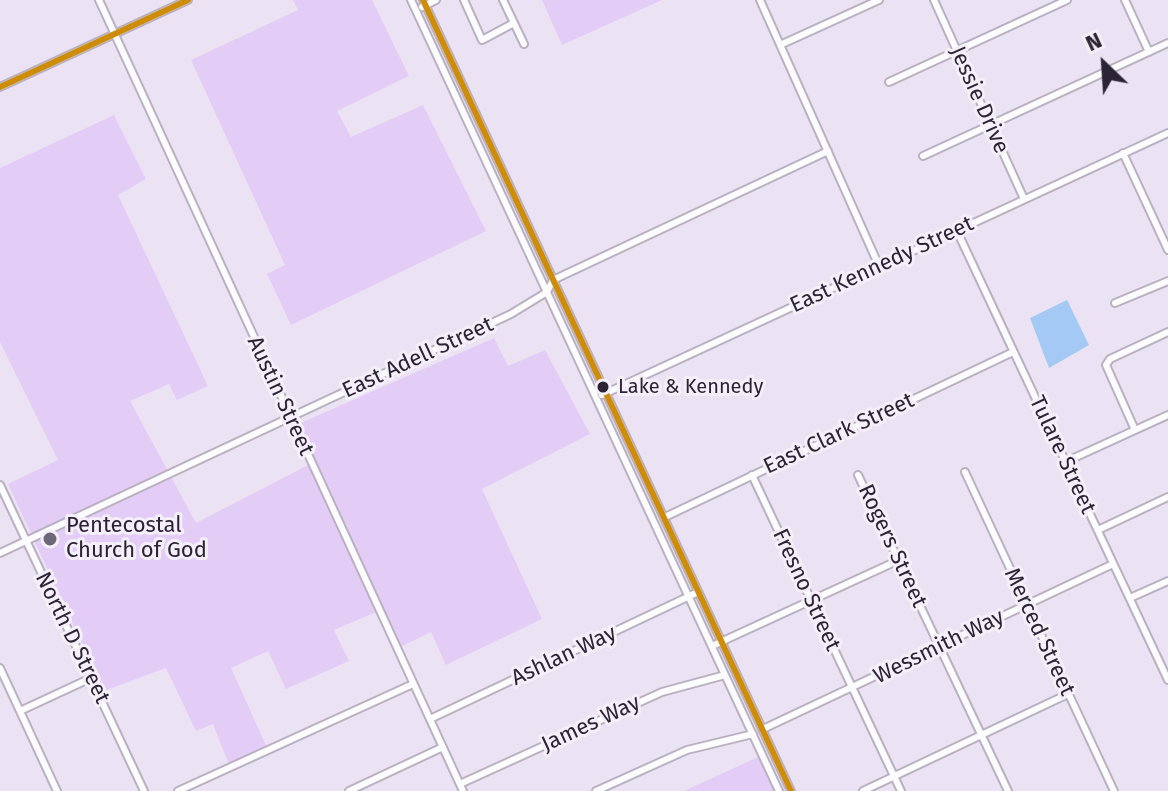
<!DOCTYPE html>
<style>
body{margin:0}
#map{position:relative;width:1168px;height:791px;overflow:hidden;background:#ebe3f3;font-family:"Fira Sans",sans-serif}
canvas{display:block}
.north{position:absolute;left:1064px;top:24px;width:80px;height:80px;-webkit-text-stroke:6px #f4eff8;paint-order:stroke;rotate:335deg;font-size:22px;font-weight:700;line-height:32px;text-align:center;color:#2c2335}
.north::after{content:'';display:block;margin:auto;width:28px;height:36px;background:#2c2335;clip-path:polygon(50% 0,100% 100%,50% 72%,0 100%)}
</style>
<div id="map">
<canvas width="1168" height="791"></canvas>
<div class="north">N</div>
</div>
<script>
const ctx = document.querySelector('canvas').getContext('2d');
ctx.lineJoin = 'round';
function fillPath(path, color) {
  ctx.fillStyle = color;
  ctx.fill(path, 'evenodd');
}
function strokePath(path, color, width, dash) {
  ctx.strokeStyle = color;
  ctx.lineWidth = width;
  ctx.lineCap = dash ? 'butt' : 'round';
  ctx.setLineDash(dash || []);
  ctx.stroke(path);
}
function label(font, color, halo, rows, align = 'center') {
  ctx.font = font + ' "Fira Sans",sans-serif';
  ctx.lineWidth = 6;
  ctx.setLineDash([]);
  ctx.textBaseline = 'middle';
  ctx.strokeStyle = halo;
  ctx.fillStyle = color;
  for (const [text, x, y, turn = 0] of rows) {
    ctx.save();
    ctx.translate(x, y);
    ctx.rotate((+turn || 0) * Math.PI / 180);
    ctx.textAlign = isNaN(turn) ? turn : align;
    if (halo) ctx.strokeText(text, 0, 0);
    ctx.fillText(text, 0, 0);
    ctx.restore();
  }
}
const green = new Path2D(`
 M293,0H372L409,76L337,111L351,137L423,105L486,231L291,325L267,274L285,265L191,60L298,10Z
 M542,0H662L562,45Z
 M114,115L146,179L118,195L208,386L177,400L169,384L130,401L196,523L312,463L296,425L494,338L508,366L545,350L590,434L482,489L542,619L446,665L431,632L394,650L376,612L334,630L349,661L286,689L268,651L231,668L269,752L231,770L213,724L196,731L166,668L104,691L8,484L58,460L0,342V168Z
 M758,757L774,791H684Z`);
const water = new Path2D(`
 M1067,300L1089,345L1049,368L1030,318Z`);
const minor = new Path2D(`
 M99,0L463,791
 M411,0L779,791
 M423,0L791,791
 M464,0L482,40L514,23L503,0
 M760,0L879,266
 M934,0L1024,199
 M1125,0L1149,52
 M422,7L436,0
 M514,23L524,44
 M780,45L879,0
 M889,82L1067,0
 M0,87L188,0
 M1123,153L1168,250
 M923,156L1168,43
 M957,231L1168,680
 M1115,303L1168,281
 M602,395L1168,133
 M1135,430L1106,365L1110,359L1168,332
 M1065,462L1168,415
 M965,472L1114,791
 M752,475L901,791
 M858,475L1008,791
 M0,485L144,791
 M665,517L1013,352
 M1098,530L1168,497
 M0,553L511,314L547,292L553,280L828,151
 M1130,598L1168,581
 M712,646L899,560
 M0,668L57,791
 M20,711L91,678
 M430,719L698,592
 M763,729L1113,564
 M460,784L662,692L725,675
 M178,791L413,684
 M349,791L443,747
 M596,791L687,750L753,734
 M863,791L1068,694`);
const bus1 = new Path2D(`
 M423,0L791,791
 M0,87L188,0`);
const markers = [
 [603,387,7,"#2c2335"],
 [50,539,8,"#6f6678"]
];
const busNames = [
 ["Lake & Kennedy",618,387]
];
const streetNames = [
 ["Jessie Drive",979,100,66],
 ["East Kennedy Street",882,265,-25],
 ["East Adell Street",418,358,-25],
 ["Austin Street",280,396,65],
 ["East Clark Street",839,434,-25],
 ["Tulare Street",1062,455,65],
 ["Rogers Street",892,546,65],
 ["Fresno Street",806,590,65],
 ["Merced Street",1039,632,65],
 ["North D Street",72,638,64],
 ["Wessmith Way",939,647,-26],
 ["Ashlan Way",564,656,-25],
 ["James Way",591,724,-25]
];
const poiNames = [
 ["Pentecostal",66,526],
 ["Church of God",66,551]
];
fillPath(green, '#e3cdf7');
fillPath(water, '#a4c9f4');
strokePath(minor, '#b9b1c0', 10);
strokePath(minor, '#fcfbfd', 6);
strokePath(bus1, '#ce8c0b', 6);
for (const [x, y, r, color] of markers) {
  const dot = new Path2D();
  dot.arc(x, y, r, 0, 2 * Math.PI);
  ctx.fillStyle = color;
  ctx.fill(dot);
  strokePath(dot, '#f4eff8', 3);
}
label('20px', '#2c2335', '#f4eff8', busNames, 'left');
label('22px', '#2c2335', '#f4eff8', streetNames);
label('22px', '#2c2335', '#f4eff8', poiNames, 'left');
</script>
